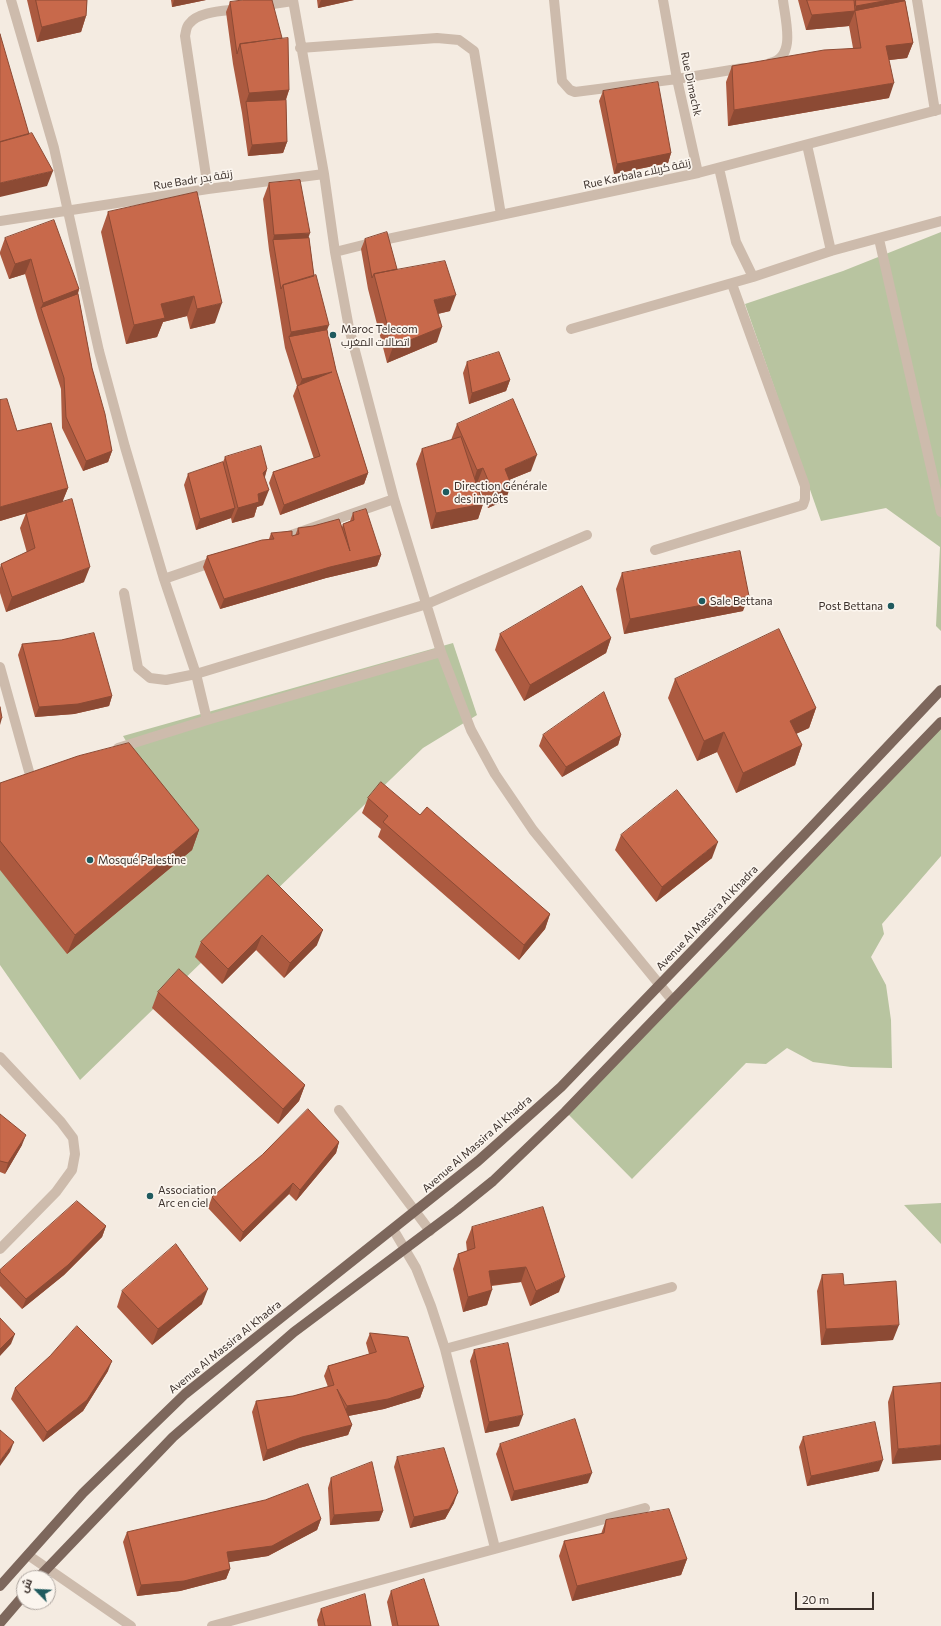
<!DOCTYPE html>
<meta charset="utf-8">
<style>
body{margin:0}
#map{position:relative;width:941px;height:1626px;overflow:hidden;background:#f4ebe1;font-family:Commissioner,Cairo,sans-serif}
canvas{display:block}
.north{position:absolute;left:16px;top:1570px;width:40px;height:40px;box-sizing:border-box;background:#fbf5ee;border:1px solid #aea6a0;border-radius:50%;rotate:294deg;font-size:11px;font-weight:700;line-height:16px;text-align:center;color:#3b302b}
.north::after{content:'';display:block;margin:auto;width:14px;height:18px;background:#1f5a5e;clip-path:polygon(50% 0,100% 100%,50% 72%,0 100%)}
.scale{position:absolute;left:795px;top:1592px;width:79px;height:18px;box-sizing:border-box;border:2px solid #3b302b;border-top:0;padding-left:5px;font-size:12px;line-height:14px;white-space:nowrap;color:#3b302b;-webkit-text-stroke:3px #fbf5ee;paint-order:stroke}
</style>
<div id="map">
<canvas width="941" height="1626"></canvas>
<div class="north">ش</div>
<div class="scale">20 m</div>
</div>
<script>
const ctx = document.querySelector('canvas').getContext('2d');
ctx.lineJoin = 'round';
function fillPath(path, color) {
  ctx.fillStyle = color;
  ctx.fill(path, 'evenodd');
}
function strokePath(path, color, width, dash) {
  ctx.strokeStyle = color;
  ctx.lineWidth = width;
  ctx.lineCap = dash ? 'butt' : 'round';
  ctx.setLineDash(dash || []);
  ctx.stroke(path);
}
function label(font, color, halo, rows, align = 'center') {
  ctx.font = font + ' Commissioner,Cairo,sans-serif';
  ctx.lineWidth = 3.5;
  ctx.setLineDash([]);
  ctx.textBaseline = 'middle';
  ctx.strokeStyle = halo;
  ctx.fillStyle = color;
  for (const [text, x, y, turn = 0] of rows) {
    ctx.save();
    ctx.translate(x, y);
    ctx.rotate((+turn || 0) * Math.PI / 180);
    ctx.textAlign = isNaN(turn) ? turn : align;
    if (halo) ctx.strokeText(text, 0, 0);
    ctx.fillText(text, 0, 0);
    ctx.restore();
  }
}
const green = new Path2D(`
 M941,232V631L936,626L940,547L886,508L821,521L745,304L843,271Z
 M453,643L477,715L423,748L80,1080L0,965V864L192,850L123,736Z
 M941,728V856L882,924L884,934L871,957L886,985L891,1020L892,1068L851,1067L813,1062L787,1048L766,1064L746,1063L632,1179L567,1113Z
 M941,1203V1244L904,1205Z`);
const minor = new Path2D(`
 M11,0L54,148L99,351L125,447L164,579L196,674L207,720
 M293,0L324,174L335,252L349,328L394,499L441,652L471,730L495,774L533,830L673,1001
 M554,0L562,81L570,90L575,92L677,79L743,68
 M663,0L677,79L698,173
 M917,0L935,111
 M259,6L293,1
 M300,48L437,38L459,40L474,51L501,215
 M770,63C797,58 785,19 783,0
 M807,145L831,251
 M719,168L736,242L753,277L831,251L941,221
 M208,189L185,36C186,32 186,27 189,24C198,11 225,11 239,9
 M0,221L208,189L324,174
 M879,239L941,512
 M335,252L383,240L698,173L941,109
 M571,329L753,277
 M280,539L394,499
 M655,550L803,505L805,499V486L732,284
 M164,579L216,561
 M124,593L138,668L150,678L166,680L196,674L427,604L587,535
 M0,667L30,775
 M118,748L207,720L441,652
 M0,1057L61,1122L73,1138L75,1154L72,1170L56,1192L0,1249
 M339,1110L430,1231
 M393,1229L416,1268L431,1306L445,1349L495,1548
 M445,1349L672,1287
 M28,1555L131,1626
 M212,1626L645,1508`);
const major = new Path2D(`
 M38,1578L173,1437L294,1332L457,1210L493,1181L565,1112L941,722
 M0,1586L83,1493L185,1394L478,1161L561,1087L804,835L941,690
 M0,1623L24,1595`);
const wall = new Path2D(`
 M27,0H87L86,16L81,32L37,42Z
 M171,0H206L172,7Z
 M317,0H354L318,8Z
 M798,0H905L913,43L907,58L889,60V98L728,126L726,82L732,66L853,48L849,26L806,30Z
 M230,2L289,90L286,100L287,142L283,153L248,156L242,113L233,64L226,12Z
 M603,91L671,153L668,163L614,174L599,101Z
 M269,183L309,238L314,276L327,330L336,370L368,473L364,484L280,515L269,483L273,472L314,459L293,396L297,386L285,348L269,250L263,199Z
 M197,192L215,323L190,329L187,316L163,322L157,337L126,344L101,232L108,212Z
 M5,238L79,289L78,294L92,368L112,451L108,462L83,471L62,428L61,389L38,318L25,274L9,279L0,254V252Z
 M365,239L397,269L450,311L438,314L437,342L387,363L368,289L361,249Z
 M467,362L510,380L506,391L469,404L463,373Z
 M457,424L531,471L509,480L506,500L488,508L477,483L483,504L478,519L431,529L416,464L422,449L451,440Z
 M17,431L68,488L62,502L84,582L6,612L0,593V568L1,564L27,553L20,528L26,513L0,521Z
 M225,457L267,469L265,477L263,505L257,507L254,517L232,523L231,518L196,530L184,485L188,474L223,462Z
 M353,513L381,555L377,566L326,578L220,609L203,567L207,556L269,539L271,533L292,536H295L298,528L342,527L343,524L350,521Z
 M622,573L743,611L624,634L616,589Z
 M500,634L611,638L606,653L524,701L495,650Z
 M22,644L112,696L109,706L74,714L35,717L18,655Z
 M675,679L816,708L809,728L796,734L802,745L795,765L736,793L717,752L697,761L668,698Z
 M543,735H621L618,745L562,777L539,746Z
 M0,783L199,830L192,850L67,954L0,870Z
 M368,798L420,815L550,914L545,929L519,960L378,837L381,829L362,813Z
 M621,835L712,858L656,902L615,850Z
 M268,875L317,945L284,978L256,950L222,984L195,957L201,942Z
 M158,992L305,1085L299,1101L278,1124L152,1008Z
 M0,1114L22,1145L5,1174L0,1172Z
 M339,1142L336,1153L296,1201L289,1194L240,1242L208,1208L212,1197Z
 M106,1226L102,1237L64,1275L22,1309L0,1286V1270Z
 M472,1227L559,1292L530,1306L521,1282L492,1286L487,1305L463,1312L453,1269L458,1254L467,1251L466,1242Z
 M822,1275L844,1285L893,1340L821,1345L817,1291Z
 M122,1291L202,1304L152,1345L117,1307Z
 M370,1333L424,1387L420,1398L384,1409L348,1416L352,1425L348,1435L299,1448L263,1461L252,1412L256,1401L293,1396L328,1387L324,1376L328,1366L369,1354L366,1343Z
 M474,1350L519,1426L485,1433L470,1361Z
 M108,1371L83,1411L43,1442L11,1399L15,1388Z
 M941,1383L892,1464L888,1402L893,1387Z
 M803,1437L879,1471L807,1486L799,1447Z
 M500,1444L588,1483L511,1501L496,1454Z
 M397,1457L454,1503L445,1519L410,1528L394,1467Z
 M331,1478L383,1511L379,1521L330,1525L328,1488Z
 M321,1519L317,1530L268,1556L228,1562L230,1569L226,1579L180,1591L137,1596L123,1542L127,1532Z
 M606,1520L687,1559L681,1575L572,1601L559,1556L564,1541L601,1534Z
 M391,1591L439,1626H392L387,1602Z
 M321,1609L371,1626H318L317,1620Z`);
const shadedWall = new Path2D(`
 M174,0H206L172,7Z
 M321,0H354L318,8Z
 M889,0H905L899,16L855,11L856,6Z
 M855,11L849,26L806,30L812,15Z
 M86,16L81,32L37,42L42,27Z
 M913,43L907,58L881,61L886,46Z
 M894,83L889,98L728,126L734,110Z
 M289,90L282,110L246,102L249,93Z
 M287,142L283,153L248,156L252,145Z
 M671,153L668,163L614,174L617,164Z
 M53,171L47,186L0,197V183Z
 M310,233L305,248L273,240L274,235Z
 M31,259L25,274L9,279L15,264Z
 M79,289L74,304L41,308L43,303Z
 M456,295L450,311L428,316L434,300Z
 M194,296L187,316L163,322L157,337L126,344L134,325L161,304Z
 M222,303L215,323L190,329L197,309Z
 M329,325L323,341L289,337L291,332Z
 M442,327L437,342L387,363L393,347Z
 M332,372L298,389L302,379Z
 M510,380L506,391L469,404L472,393Z
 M112,451L108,462L83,471L86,461Z
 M537,455L531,471L499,484L505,469Z
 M483,468L477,483L472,486L477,470Z
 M267,469L262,485L263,473Z
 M368,473L364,484L280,515L284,505Z
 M511,484L506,500L488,508L493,492Z
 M68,488L62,503L0,521V507Z
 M269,490L263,505L257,507L254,517L232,523L238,508L258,494Z
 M483,504L478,519L431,529L436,513Z
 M235,508L231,518L196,530L200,519Z
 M381,555L377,566L326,578L220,609L224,599L330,567Z
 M90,567L84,582L6,612L12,597Z
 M749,596L743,611L624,634L630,619Z
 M611,638L606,653L524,701L530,685Z
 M112,696L109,706L74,714L35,717L39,707Z
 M816,708L809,728L782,740L790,721Z
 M2,718L0,725V719Z
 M724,732L717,752L697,761L704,741Z
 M621,735L618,745L562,777L566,767Z
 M802,745L795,765L736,793L743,773Z
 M199,830L192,850L67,954L75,935Z
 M718,842L712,858L656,902L662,887Z
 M550,914L545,929L519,960L524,945Z
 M323,930L317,945L284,978L290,963Z
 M262,935L256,950L222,984L228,969Z
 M305,1085L299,1101L278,1124L283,1109Z
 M26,1135L22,1145L5,1174L8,1163Z
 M339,1142L336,1153L296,1201L300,1190Z
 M293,1183L289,1194L240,1242L243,1232Z
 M106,1226L102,1237L64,1275L22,1309L26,1299Z
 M526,1267L521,1282L484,1286L489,1271Z
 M565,1277L559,1292L530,1306L536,1291Z
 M208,1289L202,1304L152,1345L158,1329Z
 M492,1290L487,1305L463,1312L468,1297Z
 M899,1325L893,1340L821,1345L826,1329Z
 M15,1334L11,1344L0,1356V1349Z
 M112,1361L108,1371L83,1411L43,1442L47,1432Z
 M424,1387L420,1398L384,1409L343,1417L347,1406Z
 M523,1415L519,1426L485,1433L489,1422Z
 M352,1425L348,1435L299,1448L263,1461L267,1450L302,1437Z
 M14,1442L10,1452L0,1466V1461Z
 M941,1445V1460L892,1464L898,1449Z
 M883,1460L879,1471L807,1486L811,1476Z
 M592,1473L588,1483L511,1501L514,1491Z
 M458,1492L454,1503L445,1519L410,1528L414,1517Z
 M383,1511L379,1521L330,1525L334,1515Z
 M321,1519L317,1530L268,1556L223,1563L227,1552Z
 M687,1559L681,1575L572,1601L577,1586Z
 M230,1569L226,1579L180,1591L137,1596L141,1585Z`);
const building = new Path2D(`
 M36,0H87L86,16L42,27Z
 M243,0H272L282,38L240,44L237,54L230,2Z
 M807,0H854L855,11L812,15Z
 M856,0H889L856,6Z
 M905,1L913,43L886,46L894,83L734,110L732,66L824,50L861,48L855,11Z
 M0,34L29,134L0,142Z
 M288,38L289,90L249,93L240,44Z
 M658,82L671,153L617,164L603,91Z
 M286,100L287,142L252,145L246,102Z
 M32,133L53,171L0,183V142Z
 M300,180L310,233L274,235L269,183Z
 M197,192L222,303L197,309L194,296L161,304L165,318L134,325L108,212Z
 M54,220L79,289L43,303L31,259L15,264L5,238Z
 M387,232L397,269L374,274L372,278L365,239Z
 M309,238L314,276L283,285L281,289L273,240Z
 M445,261L456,295L434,300L442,327L393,347L374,274Z
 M316,275L329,325L291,332L283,285Z
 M78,294L92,368L105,414L112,451L86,461L66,417L64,378L41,308Z
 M327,330L336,370L368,473L284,505L273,472L320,456L297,386L332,372L302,379L289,337Z
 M499,352L510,380L472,393L467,362Z
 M7,399L17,431L51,423L68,488L0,507V400Z
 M513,399L537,455L505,469L511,484L493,492L483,468L477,470L457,424Z
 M461,437L483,504L436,513L422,449Z
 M261,446L267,469L263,473L269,490L258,494L259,502L238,508L225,457Z
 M223,462L235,508L200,519L188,474Z
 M72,499L90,567L12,597L1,564L35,548L26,513Z
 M366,509L381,555L330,567L224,599L207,556L262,540L274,539L271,533L292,531V536L299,534L298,528L313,526L339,519L350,551L343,524L354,520L353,513Z
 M740,551L749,596L630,619L622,573Z
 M582,586L611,638L530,685L500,634Z
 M779,629L816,708L790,721L802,745L743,773L724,732L704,741L675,679Z
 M94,633L112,696L78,704L39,707L22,644L61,640Z
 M604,692L621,735L566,767L543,735Z
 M0,707L2,718L0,719Z
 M129,743L199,830L75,935L0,841V783L78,756Z
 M381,782L420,815L427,807L550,914L524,945L383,822L388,816L368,798Z
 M677,790L718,842L662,887L621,835Z
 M268,875L323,930L290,963L262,935L228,969L201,942Z
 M179,969L305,1085L283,1109L158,992Z
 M308,1109L339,1142L300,1190L293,1183L243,1232L212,1197L262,1155Z
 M0,1114L26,1135L8,1163L0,1161Z
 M77,1201L106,1226L68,1265L26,1299L0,1272V1270Z
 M543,1207L565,1277L536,1291L526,1267L489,1271L492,1290L468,1297L458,1254L475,1248L472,1227Z
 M176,1244L208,1289L158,1329L122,1291Z
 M843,1274L844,1285L896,1281L899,1325L826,1329L822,1275Z
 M0,1318L15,1334L0,1349Z
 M77,1326L112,1361L87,1400L47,1432L15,1388L50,1356Z
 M370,1333L408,1337L424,1387L388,1399L347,1406L337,1389L352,1425L302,1437L267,1450L256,1401L293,1396L334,1385L328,1366L376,1352Z
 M508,1343L523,1415L489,1422L474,1350Z
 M941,1383V1445L898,1449L893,1387Z
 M575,1419L592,1473L514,1491L500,1444Z
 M875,1422L883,1460L811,1476L803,1437Z
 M0,1430L14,1442L0,1461Z
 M444,1448L458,1492L449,1509L414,1517L397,1457Z
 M372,1462L383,1511L334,1515L331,1478Z
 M308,1484L321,1519L272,1546L227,1552L230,1569L184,1581L141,1585L127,1532L265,1500Z
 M669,1509L687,1559L577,1586L564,1541L604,1533L606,1520Z
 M424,1579L439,1626H398L391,1591Z
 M365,1594L371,1626H325L321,1609Z`);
const markers = [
 [333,335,4,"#1f5a5e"],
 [446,492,4,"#1f5a5e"],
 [702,601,4,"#1f5a5e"],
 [891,606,4,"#1f5a5e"],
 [90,860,4,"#1f5a5e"],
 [150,1196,4,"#1f5a5e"]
];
const streetNames = [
 ["Rue Dimachk",691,84,78],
 ["Rue Karbala زنقة كربلاء",637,174,-12],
 ["Rue Badr زنقة بدر",193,180,-9],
 ["Avenue Al Massira Al Khadra",707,918,-46],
 ["Avenue Al Massira Al Khadra",477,1144,-41],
 ["Avenue Al Massira Al Khadra",225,1347,-39]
];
const poiNames = [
 ["Maroc Telecom",341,329],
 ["اتصالات المغرب",341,342],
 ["Direction Générale",454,486],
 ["des impôts",454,499],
 ["Sale Bettana",710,601],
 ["Post Bettana",883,606,"right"],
 ["Mosqué Palestine",98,860],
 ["Association",158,1190],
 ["Arc en ciel",158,1203]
];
fillPath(green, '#b8c4a0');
strokePath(minor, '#cdbbac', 10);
strokePath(major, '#7d675c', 10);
fillPath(wall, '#ac5a40');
fillPath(shadedWall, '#8c4a34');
fillPath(building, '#c8694b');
strokePath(building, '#8c4a34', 1);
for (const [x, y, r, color] of markers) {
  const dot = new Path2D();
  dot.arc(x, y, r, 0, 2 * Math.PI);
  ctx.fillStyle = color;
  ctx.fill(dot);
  strokePath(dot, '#fbf5ee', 1.5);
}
label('11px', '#3b302b', '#fbf5ee', streetNames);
label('11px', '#3b302b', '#fbf5ee', poiNames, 'left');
</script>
